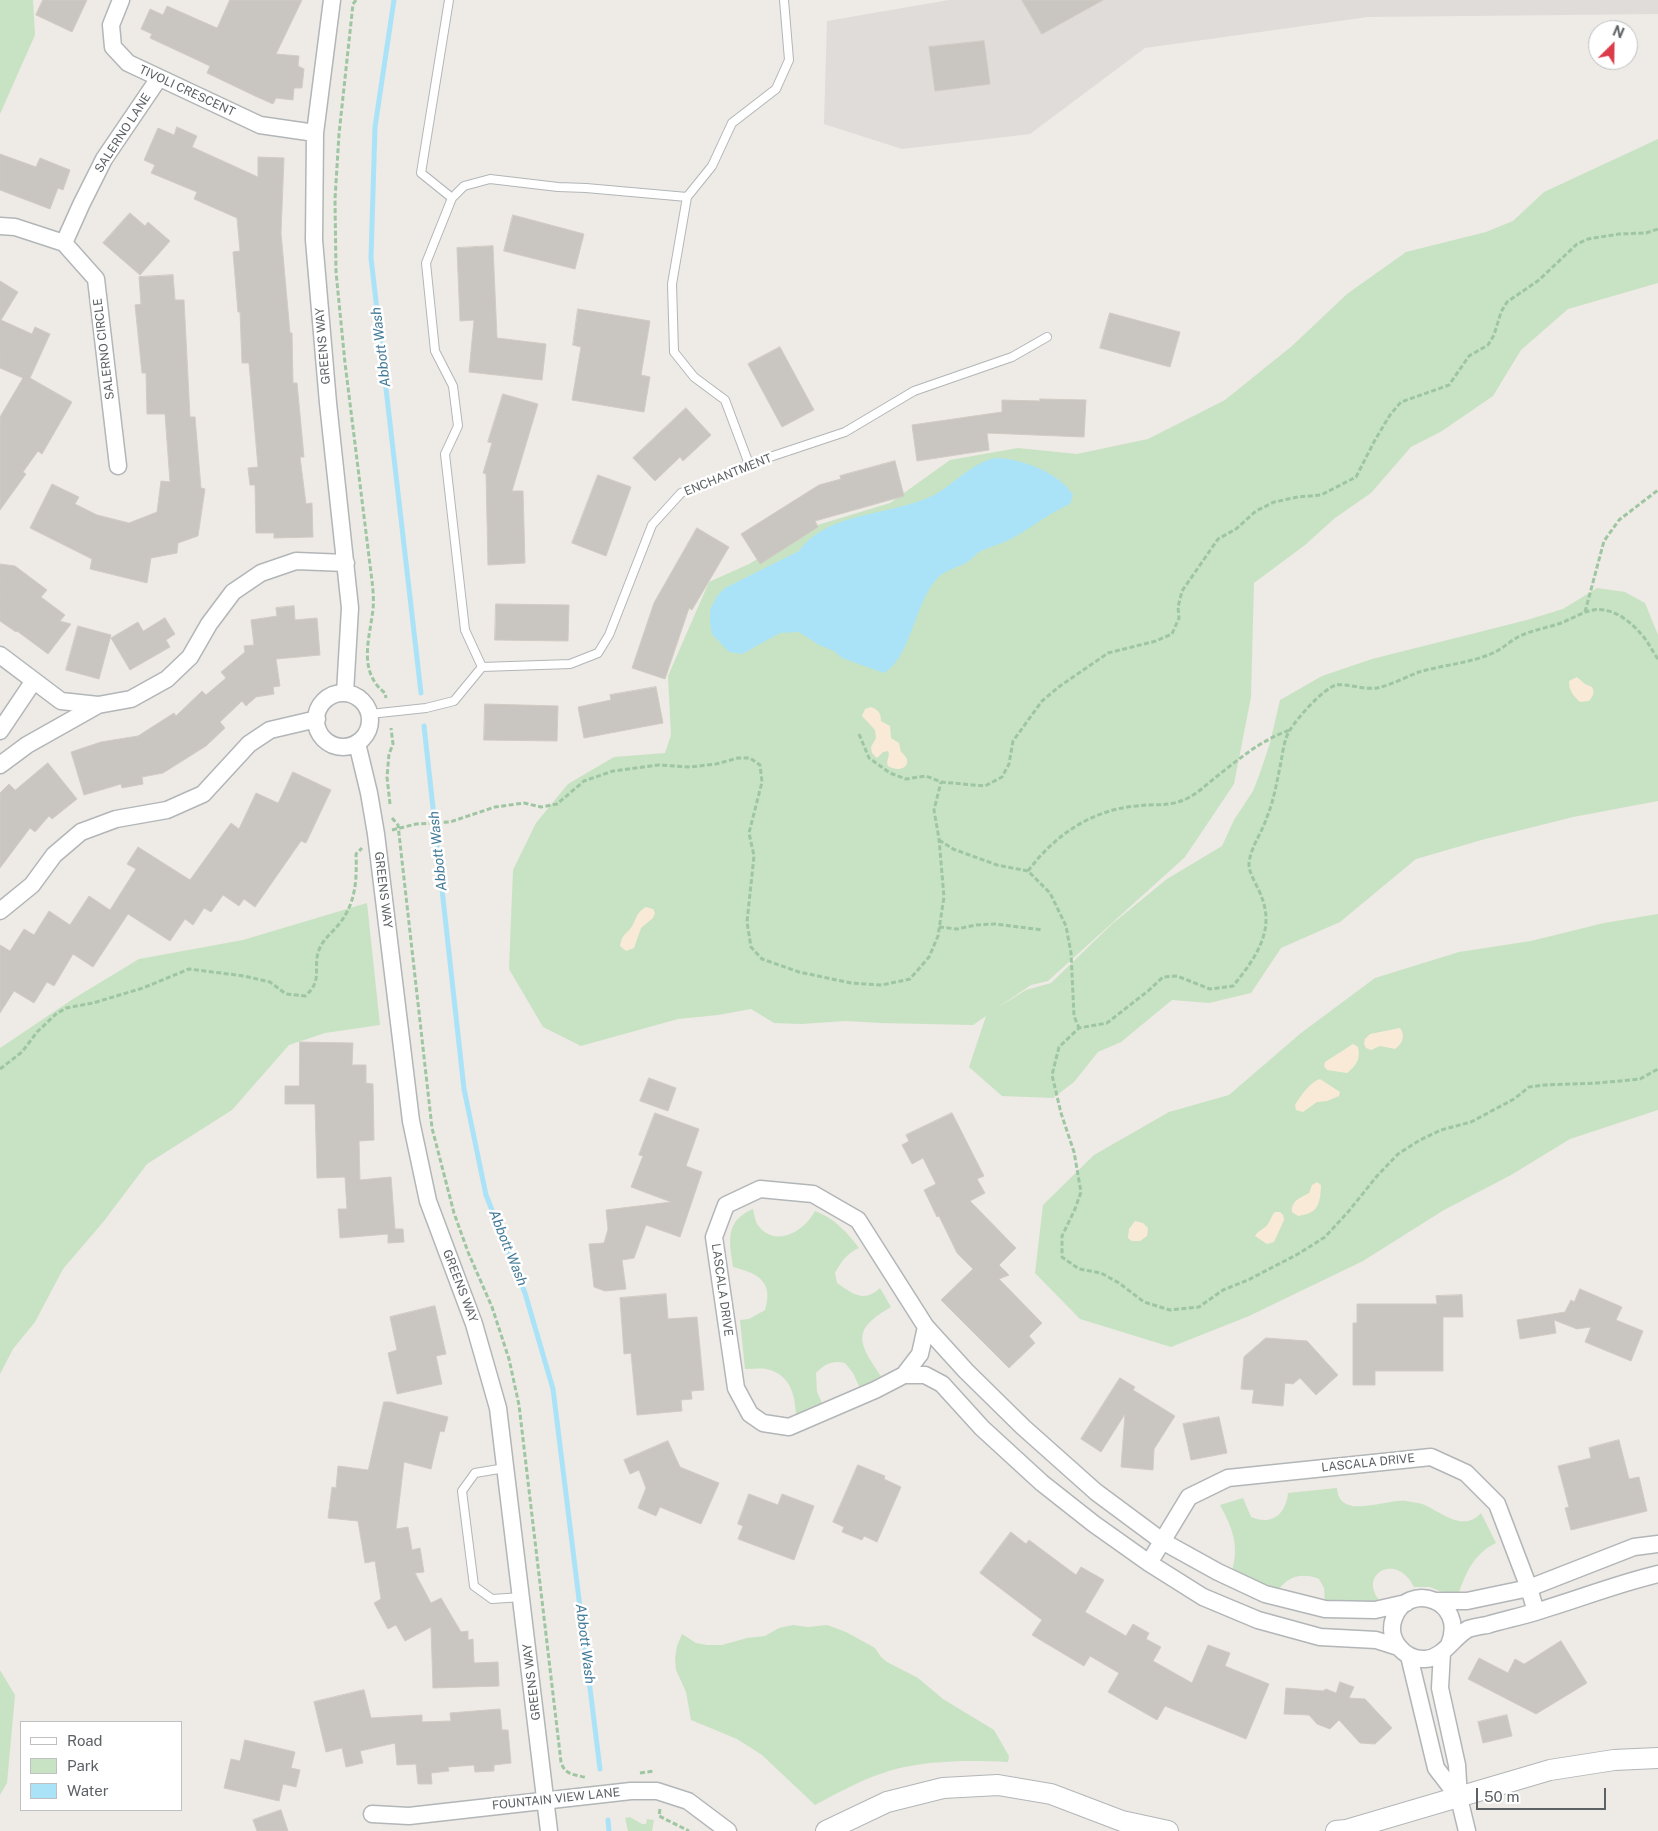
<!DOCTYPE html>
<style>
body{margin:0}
#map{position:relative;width:1658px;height:1831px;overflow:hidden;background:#eeeae5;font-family:"Public Sans",sans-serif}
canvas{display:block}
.legend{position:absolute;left:20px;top:1721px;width:162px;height:90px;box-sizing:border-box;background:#fff;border:1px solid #bec0c1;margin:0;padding:6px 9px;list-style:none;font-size:15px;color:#5c6164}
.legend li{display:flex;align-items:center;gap:10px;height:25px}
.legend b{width:25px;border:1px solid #bec0c1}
.north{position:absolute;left:1588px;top:20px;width:50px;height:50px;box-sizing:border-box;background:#fff;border:1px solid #bec0c1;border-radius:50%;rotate:23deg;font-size:14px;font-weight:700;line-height:20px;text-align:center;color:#5c6164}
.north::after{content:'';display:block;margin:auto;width:18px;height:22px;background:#dc3c4a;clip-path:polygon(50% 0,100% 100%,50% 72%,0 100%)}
.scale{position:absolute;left:1476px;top:1788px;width:130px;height:22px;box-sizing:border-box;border:2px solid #5c6164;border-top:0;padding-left:6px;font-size:15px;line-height:18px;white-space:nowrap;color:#5c6164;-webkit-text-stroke:4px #fff;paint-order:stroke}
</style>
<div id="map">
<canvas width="1658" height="1831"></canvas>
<ul class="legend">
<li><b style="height:6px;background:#fff"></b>Road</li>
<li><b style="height:14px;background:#c8e3c3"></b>Park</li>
<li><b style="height:14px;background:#aae3f8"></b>Water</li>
</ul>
<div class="north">N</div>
<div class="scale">50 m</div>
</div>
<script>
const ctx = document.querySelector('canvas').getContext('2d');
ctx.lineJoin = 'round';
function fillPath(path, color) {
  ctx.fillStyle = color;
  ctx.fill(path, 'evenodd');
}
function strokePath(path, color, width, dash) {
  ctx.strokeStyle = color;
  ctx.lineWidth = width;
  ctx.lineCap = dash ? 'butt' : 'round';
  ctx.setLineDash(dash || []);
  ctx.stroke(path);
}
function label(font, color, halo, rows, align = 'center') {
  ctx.font = font + ' "Public Sans",sans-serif';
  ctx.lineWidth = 5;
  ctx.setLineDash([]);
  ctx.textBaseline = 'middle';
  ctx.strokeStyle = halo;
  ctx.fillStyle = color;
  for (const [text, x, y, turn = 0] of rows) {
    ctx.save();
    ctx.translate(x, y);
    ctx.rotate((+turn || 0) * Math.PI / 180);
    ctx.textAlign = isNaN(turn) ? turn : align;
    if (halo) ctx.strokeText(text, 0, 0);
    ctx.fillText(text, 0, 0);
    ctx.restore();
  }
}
const industrial = new Path2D(`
 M949,0H1658V14L1368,17L1145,48L1030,134L902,149L824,124L827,21Z`);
const green = new Path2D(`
 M0,0H33L35,35L0,114Z
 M1658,139V283L1568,309L1521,350L1493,396L1442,431L1411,447L1371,493L1335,518L1305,545L1254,583L1251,697L1234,784L1185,857L1048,981L1031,985L997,1008L1026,990L1051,983L1112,924L1167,879L1222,846L1234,820L1253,791L1260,773L1270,743L1280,700L1322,676L1372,659L1527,620L1563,609L1597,588L1625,592L1645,603L1658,635V801L1573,817L1485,839L1416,859L1340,922L1281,948L1251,993L1209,1003L1172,1000L1121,1042L1098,1052L1074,1082L1053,1098L1002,1096L969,1067L986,1016L973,1025L881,1023L845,1021L802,1024L774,1023L751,1009L718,1015L678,1019L581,1046L543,1027L509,969L513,870L536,823L568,784L614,757L665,753L671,735L668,676L709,582L749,564L811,527L890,503L950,460L1018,448L1077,454L1148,439L1225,400L1292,346L1347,294L1406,252L1486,232L1513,221L1544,192Z
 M367,903L380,1025L325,1033L289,1045L232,1110L147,1164L104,1221L63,1269L35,1322L13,1349L0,1374V1048L73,999L139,959L243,940Z
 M1658,914V1110L1570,1139L1511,1175L1444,1210L1363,1261L1249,1316L1171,1347L1080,1319L1035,1273L1043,1205L1094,1155L1169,1112L1229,1095L1301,1033L1375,978L1459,952L1531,941L1604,923Z
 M753,1209C754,1214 755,1220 757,1224C774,1249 804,1232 815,1211C834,1218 847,1232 859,1248C847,1253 841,1262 835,1273L837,1283C853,1294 864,1303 880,1288L891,1307C851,1330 858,1342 881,1376L860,1388L853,1373L845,1363C832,1360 825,1364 816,1373L817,1392L823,1405L796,1415C795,1394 790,1374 766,1369C759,1368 752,1369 745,1369L740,1320L749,1319L765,1310C774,1281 757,1273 733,1267C729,1240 725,1221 753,1209Z
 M1337,1488C1339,1521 1385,1499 1406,1501C1412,1502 1420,1503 1425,1505C1443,1514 1464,1532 1481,1513L1496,1543C1472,1555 1465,1575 1457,1598L1430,1587H1414C1412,1584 1410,1579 1407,1577C1390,1557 1357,1576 1382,1604L1325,1603L1324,1588L1319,1579C1302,1572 1287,1576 1277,1592L1231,1574C1240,1547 1233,1529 1220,1505L1243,1498L1251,1517C1272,1526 1286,1514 1288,1493Z
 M793,1625L808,1627L827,1625L846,1632L875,1648L881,1657L887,1662L918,1678L943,1699L994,1730L1009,1756L1008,1762C971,1760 925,1760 889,1771C863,1779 839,1792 815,1805L762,1755L737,1739L691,1720L686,1692L676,1670L675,1658L677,1646L682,1634L696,1643L707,1645H722L747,1638L765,1636L779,1628Z
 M0,1670L15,1695L7,1783L0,1795Z
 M630,1817L642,1824H646L647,1819L654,1820L652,1831H628L625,1818Z`);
const sand = new Path2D(`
 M1577,677L1585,684L1592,687C1595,693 1593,696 1589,701L1580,702C1573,695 1569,691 1569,681Z
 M871,707C878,710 881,712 881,721L890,726L891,738L899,743L901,752C915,762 903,775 888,766L887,763L889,754L888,751L883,752L877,758L872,753L871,747L876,738L875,730L862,716L865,709Z
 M646,907L653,909L655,913L653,918L641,928L634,948L626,951L620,946C623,934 623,937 630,929C637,921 634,914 646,907Z
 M1400,1028C1406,1036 1402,1044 1395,1049L1380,1046L1371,1050L1366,1048L1364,1044L1365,1039L1370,1034Z
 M1353,1044L1358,1047C1361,1059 1356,1066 1347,1073L1327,1070L1324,1066L1325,1062Z
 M1320,1079L1340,1092L1339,1096L1327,1101L1317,1102L1303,1112L1296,1110L1295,1105C1301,1095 1310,1082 1320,1079Z
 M1317,1182L1321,1185C1320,1204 1319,1213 1298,1216L1292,1212C1291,1201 1300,1198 1309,1193L1312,1185Z
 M1275,1212H1280L1283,1215L1284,1220L1274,1242L1267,1244L1255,1236C1258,1230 1264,1230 1268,1224C1271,1220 1271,1216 1275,1212Z
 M1135,1221L1143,1223L1148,1228L1147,1236L1140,1241H1132L1128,1238L1129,1229Z`);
const water = new Path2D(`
 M995,458C1021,458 1060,473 1073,495L1070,504C1049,513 1031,528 1011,539C1001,544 989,547 979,552C974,556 970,561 964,564C953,569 943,571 935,581C915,605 910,658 884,673L842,658L834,651L819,645L799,632L780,633L742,654L729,652L712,634L710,623V610L717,596L725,588L799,551C828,511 892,516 934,495C956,483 970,464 995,458Z`);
const stream = new Path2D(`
 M394,0L375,127L371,258L421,693
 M424,726L464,1089L486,1195L525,1293L553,1389L600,1769
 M608,1820L609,1831`);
const building = new Path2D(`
 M43,0H87L72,32L36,15Z
 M230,0H302L276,54L299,56L298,66L304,69L302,88H294L293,100L276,98L273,104L255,96L207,73L210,66L150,38L152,34L141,29L150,9L163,15L167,6L217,28Z
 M1022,0H1103L1042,34Z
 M984,41L990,84L935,91L929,47Z
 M177,127L197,136L192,147L258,177V157L284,158L281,233L290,333H292L293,383H297L304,457H300L306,504L312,503L313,537L274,538V533H256L255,485H250L248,468L258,467L249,363H242L240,312H238L233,252L240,251L237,218L194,199L197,192L151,173L155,165L144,160L158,128L174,135Z
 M0,154L36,167L40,158L70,170L63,190L58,188L50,209L0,190Z
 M130,213L145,226L148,222L170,241L140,275L103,243Z
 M513,215L584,234L575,269L504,251Z
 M493,246L497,338L546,344L542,380L469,372L474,320L460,321L457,248Z
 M173,275L175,300H184L190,417H195L201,488L205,489L198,536L178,543L177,553L151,558L147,583L90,569L92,559L30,528L52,484L79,497L75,504L97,515L129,523L157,512L161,481L170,482L165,414H147L146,373H142L135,305L141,304L139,277Z
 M0,281L18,292L1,320L32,334L35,327L50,334L30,378L72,402L42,454L38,451L23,472L26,474L0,510V417L23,378L0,368Z
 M578,309L650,321L641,375L650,377L644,412L572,400L581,347L573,345Z
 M1110,313L1180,332L1170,367L1100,348Z
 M780,347L814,410L782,427L748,364Z
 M503,394L538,404L512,491H523L525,563L488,565L486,474L483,473L492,443L488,442Z
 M1040,399L1086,400L1084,437L987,433L989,450L917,461L912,425L1002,412V400L1040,401Z
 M686,408L711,435L683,461L680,457L655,481L633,458Z
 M895,461L904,496L815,521L818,527L760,564L741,534L819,485L841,479L840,476Z
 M598,475L631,487L606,556L572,543Z
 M697,528L729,547L692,610L689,608L665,679L632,668L654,603Z
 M0,564L15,566L47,590L41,597L65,615L60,621L71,624L48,654L17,631L16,632L0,621Z
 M496,604L569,605L568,641L495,640Z
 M294,606L295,620L317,618L320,655L276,659L280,686L273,687L274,694L256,697L246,706L242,701L220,722L225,728L206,746L163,773L142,777L143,784L122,788L121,784L84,795L71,752L101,742L138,736L174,713L176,716L202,691L206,695L226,678L221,672L245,652L244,646L254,645L251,620L277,616L276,608Z
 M165,618L175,634L166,640L170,647L130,670L111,638L138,622L143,631Z
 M78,626L111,635L99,679L66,670Z
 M656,687L663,723L584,738L578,707L611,700L610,695Z
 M485,704L558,706L557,741L484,740Z
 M48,763L77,799L52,819L49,816L35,832L30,828L0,868V793L9,784L15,790Z
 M293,772L331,790L306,843L301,841L255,907L244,899L239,906L223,895L211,912L204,908L193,925L185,919L170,941L128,914L93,967L73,954L54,986L47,982L34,1003L14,991L0,1013V945L10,951L24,929L34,935L49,911L70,925L89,896L110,910L136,869L127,864L138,847L190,880L231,823L239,829L256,793L278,803Z
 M300,1042L353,1043L352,1065H366V1083L373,1084L374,1140L359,1141L360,1180L391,1177L395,1229H403L404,1242L388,1243V1234L340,1238L338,1209H347L345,1177L317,1178L315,1104H285V1086H299Z
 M649,1078L676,1088L668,1111L640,1101Z
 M655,1113L699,1129L686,1166L702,1172L680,1237L646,1225L634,1258L622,1260L626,1289L605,1291L594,1287L589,1244L604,1243L608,1229L606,1210L671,1202L631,1187L643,1156L639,1155Z
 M952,1113L984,1176L977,1179L985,1193L970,1201L1016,1248L999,1265L1009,1275L999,1279L1042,1323L1029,1336L1035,1343L1009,1368L941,1300L973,1269L957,1253L939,1216L937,1217L924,1190L936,1184L923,1158L912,1164L902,1145L909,1141L906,1135Z
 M1580,1289L1622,1307L1616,1320L1643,1331L1631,1361L1585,1342L1591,1327L1577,1329L1554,1320L1556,1333L1520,1339L1517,1320L1565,1312L1571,1300L1574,1302Z
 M666,1294L668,1319L697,1317L704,1390L691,1391L692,1399L681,1400L682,1411L637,1415L631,1353L624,1354L620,1298Z
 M1462,1295L1463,1317H1443V1371H1375V1385H1353V1323H1357V1304H1437L1436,1296Z
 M435,1306L446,1354L436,1356L442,1384L397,1394L388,1353L397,1350L390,1317Z
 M1266,1338L1307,1341L1338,1375L1316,1395L1300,1378L1293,1384L1285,1383L1283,1406L1252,1403L1254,1390L1241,1389L1244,1357Z
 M1120,1378L1135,1387L1133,1390L1175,1416L1154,1449L1153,1470L1121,1467L1125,1414L1101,1452L1081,1439Z
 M384,1402H390L448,1417L444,1432L440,1431L431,1469L404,1462L396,1529L408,1527L412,1550L420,1548L424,1572L415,1573L431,1603L441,1598L461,1632L468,1631V1640L473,1639L474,1663L498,1662L499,1686L433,1688L431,1627L405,1641L396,1625L388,1629L374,1603L381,1599L375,1561L365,1563L358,1521L328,1518L332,1487L336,1488L338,1466L368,1470Z
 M1219,1417L1227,1453L1191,1460L1183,1424Z
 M1619,1440L1629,1479L1639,1477L1647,1511L1571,1530L1565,1508L1569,1507L1558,1466L1591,1458L1589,1448Z
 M668,1441L680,1467L719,1483L701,1524L660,1507L656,1516L638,1508L646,1488L639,1470L630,1474L624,1460Z
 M858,1465L885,1476L884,1479L901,1487L877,1542L864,1536L862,1540L842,1532L844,1527L833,1522Z
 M749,1494L778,1505L782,1494L814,1506L794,1560L738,1539L743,1526L738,1524Z
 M1011,1532L1026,1544L1029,1540L1076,1575L1081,1567L1104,1580L1085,1612L1126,1636L1133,1624L1149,1633L1146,1639L1161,1647L1153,1661L1192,1683L1208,1645L1230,1653L1225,1666L1269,1684L1246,1739L1165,1706L1157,1720L1108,1692L1119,1673L1090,1656L1084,1666L1032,1635L1042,1620L980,1573Z
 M1561,1641L1587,1683L1536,1714L1468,1679L1479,1658L1508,1673L1515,1659L1524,1664Z
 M1340,1682L1354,1687L1349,1698L1365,1699L1392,1728L1375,1744L1360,1743L1339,1720L1330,1729L1317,1724L1309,1715L1284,1714L1286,1688L1323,1691L1326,1689L1336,1693Z
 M364,1690L371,1718L422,1715V1722L451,1721L450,1713L500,1709L502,1730H508L511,1763L494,1765V1771L475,1772L474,1765L448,1767L449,1771L431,1773L432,1784H418L416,1764L397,1765L395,1743L360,1751L363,1763L346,1767L342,1748L326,1752L314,1702Z
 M1507,1715L1512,1736L1483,1743L1478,1722Z
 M245,1740L295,1752L291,1768L300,1770L296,1787L283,1784L279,1801L224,1788L231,1759L240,1761Z
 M281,1810L288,1831H257L253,1820Z`);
const path = new Path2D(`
 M356,0L353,4L339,134L335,199L336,272L345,363L372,581C373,590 374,600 373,609C370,638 357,671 385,693L386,698
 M1585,612L1604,541L1619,520L1658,490
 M1658,659C1652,651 1648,641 1641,634C1632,623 1618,612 1604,610C1588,607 1575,618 1561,623C1547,628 1532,630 1518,637C1509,642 1502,649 1493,653C1471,663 1443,665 1419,672C1406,677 1391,685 1377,688C1363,690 1346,683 1336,685C1323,689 1297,718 1290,730C1284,739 1283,752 1281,762C1277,781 1274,800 1267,817C1262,833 1251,846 1249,863C1248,873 1259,888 1262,898C1275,932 1254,960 1233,986L1210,989L1177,976L1163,977L1148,991L1107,1023L1079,1028L1059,1047L1052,1075L1061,1113L1074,1152L1081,1192L1075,1209L1062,1236V1257L1079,1269L1101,1273L1119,1283L1144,1302L1170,1310L1199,1307L1223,1290L1248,1280L1298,1254L1325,1237L1348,1212L1377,1176L1398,1154L1420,1140L1441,1130L1471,1122L1514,1099L1529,1087L1545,1085L1598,1083L1640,1079L1658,1069
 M859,734L869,758L890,773L906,779L926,776L941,782L985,786L1002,777L1009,764L1013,741L1042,701L1060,686L1108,653L1156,641L1172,634L1179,618L1178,607L1182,591L1218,539L1236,529L1256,511L1274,502L1298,497L1321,495L1356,477L1375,440L1390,415L1401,402L1449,385L1469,356L1488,345L1494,335L1501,312L1507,302L1539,280L1577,244L1588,239L1619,234L1646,233L1658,229
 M390,804L387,777L389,754L393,744L391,728
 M392,818L398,825L432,1128L454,1213L468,1252L492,1307L509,1359L519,1405L561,1762C565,1776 575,1774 587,1778
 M392,830L416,824L450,822L495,807L524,803L541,807L557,804L584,781L613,771L658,765L690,767L716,764L738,758H750L760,765L762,782L749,833L754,856L747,922L751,947L762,959L799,972L851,983L882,985L910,979L929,957L938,936L944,897L939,839L934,810L941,782
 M939,840L953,849L997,865L1028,871L1050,893L1066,926L1071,953L1074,1016L1079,1028
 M1028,871C1054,836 1091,810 1136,806C1157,803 1167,808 1188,798C1198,793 1207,784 1216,777C1239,759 1261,740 1290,730
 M939,927L957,929L976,925L995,924L1043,930
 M0,1069L22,1052L37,1032L56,1014L66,1008L93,1003L143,988L189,969L244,976L270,982L286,994L305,996C324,980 312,968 319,950C323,939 332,933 340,923C356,902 357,879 356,854L362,848
 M640,1773L654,1771
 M660,1809L659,1816L689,1831`);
const service = new Path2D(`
 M449,0L421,173L452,198
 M749,464L725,400L694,377L674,352L672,284L687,197L712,166L732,123L776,89L789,60L784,0
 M482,667L465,630L445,454L458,426L453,386L435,351L426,263L452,198L464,186L490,179L558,187L586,188L687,197
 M482,667L570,664L598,653L609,635L652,525L681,493L749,464L845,432L914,391L1012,357L1047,337
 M370,714L426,708L454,701L482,667
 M505,1468L475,1473L462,1491L474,1586L492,1599L522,1597`);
const minor = new Path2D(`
 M121,0L111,25L113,47L128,63L260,125L315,133
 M332,0L315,133L314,240L328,403L350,608L345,693
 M0,226L15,227L64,243L96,279L118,466
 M64,243L81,205L104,159L159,78
 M0,655L61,701L98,705L131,699L167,679L190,657L209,624L233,592L261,573L296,561L346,563
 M316 720a27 27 0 1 1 54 0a27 27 0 1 1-54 0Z
 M0,731L33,682
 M357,743L369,793L376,834L411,1121L428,1201L474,1324L498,1408L549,1831
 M0,765L27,745L98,705
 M0,911L32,885L54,855L81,832L116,819L167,810L203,794L249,744L270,730L317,719
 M904,1375L920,1354L926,1327
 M1149,1563L1189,1497L1228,1478L1431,1457L1466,1473L1497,1504L1529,1588L1536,1612
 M1436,1601H1467L1529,1588L1634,1547L1658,1544
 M1449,1645C1468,1599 1407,1581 1394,1618C1386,1639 1404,1660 1425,1659C1444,1658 1453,1637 1468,1629C1474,1627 1481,1626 1487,1625C1503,1620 1519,1617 1535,1612C1576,1600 1616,1584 1658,1574
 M1398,1647L1376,1640L1320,1637L1258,1620L1203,1597L1149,1563L1094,1524L1042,1483L982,1428L942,1384L925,1375H904L875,1390L789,1427L763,1423L750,1414L736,1388L714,1237L726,1205L760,1189L813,1194L858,1220L926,1327L966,1371L1023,1427L1096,1492L1162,1541L1218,1572L1265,1594L1325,1609L1375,1610L1406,1603
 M1442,1652L1440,1688L1457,1765L1459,1798L1467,1831
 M1409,1656L1436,1768L1459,1798
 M372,1814L409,1816L631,1791H657L688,1801L728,1831`);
const tertiary = new Path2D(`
 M826,1831L887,1802L943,1788L998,1785L1051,1794L1122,1821L1168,1831
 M1336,1831L1346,1830L1550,1770L1614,1760L1658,1758`);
const streetNames = [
 ["TIVOLI CRESCENT",187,91,25],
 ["SALERNO LANE",123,133,-57],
 ["GREENS WAY",323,346,-95],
 ["SALERNO CIRCLE",104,349,-97],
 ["ENCHANTMENT",728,475,-22],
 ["GREENS WAY",383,890,83],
 ["GREENS WAY",460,1286,69],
 ["LASCALA DRIVE",722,1290,82],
 ["LASCALA DRIVE",1368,1463,-6],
 ["GREENS WAY",532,1682,-97],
 ["FOUNTAIN VIEW LANE",556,1799,-6]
];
const waterNames = [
 ["Abbott Wash",381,347,-97],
 ["Abbott Wash",438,851,-96],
 ["Abbott Wash",508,1248,68],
 ["Abbott Wash",585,1644,83]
];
fillPath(industrial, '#dfdcd9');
fillPath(green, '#c8e3c3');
fillPath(sand, '#f8ead6');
fillPath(water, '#aae3f8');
strokePath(stream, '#aae3f8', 5);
fillPath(building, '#c9c5c1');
strokePath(building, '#d2cbc3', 1);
strokePath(service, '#b2b6b8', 10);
strokePath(minor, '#b2b6b8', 19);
strokePath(tertiary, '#b2b6b8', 22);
strokePath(path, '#9ec6a2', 3, [5, 2.5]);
strokePath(service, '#fff', 8);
strokePath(minor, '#fff', 16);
strokePath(tertiary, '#fff', 20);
label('12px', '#5c6164', '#fff', streetNames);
label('italic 14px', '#427a98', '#fff', waterNames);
</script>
